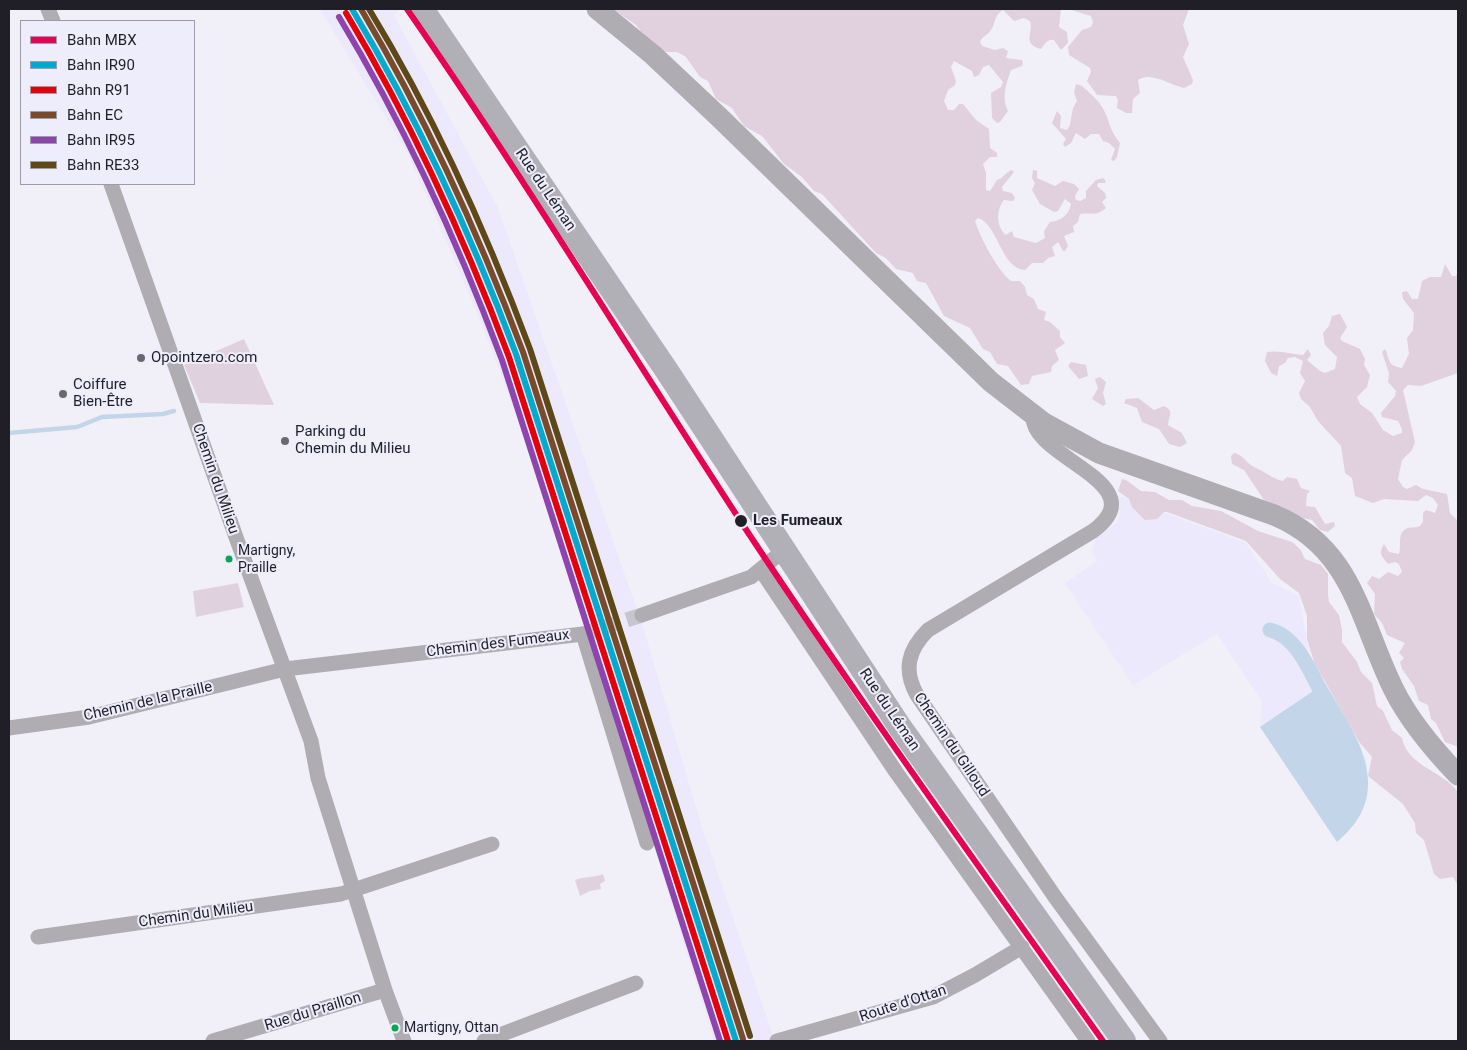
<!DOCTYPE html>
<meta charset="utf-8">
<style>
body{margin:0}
#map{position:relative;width:1467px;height:1050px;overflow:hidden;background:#f1f0f8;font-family:Roboto,sans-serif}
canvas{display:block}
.frame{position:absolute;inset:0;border:10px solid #201f28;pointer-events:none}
.legend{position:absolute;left:20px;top:20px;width:175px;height:165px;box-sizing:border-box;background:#eeedfc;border:1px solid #9c9ba7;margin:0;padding:6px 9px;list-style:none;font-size:15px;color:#201f28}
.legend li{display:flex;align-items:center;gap:10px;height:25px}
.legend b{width:25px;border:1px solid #9c9ba7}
</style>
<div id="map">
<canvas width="1467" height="1050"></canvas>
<div class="frame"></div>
<ul class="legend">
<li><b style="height:6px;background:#e50051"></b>Bahn MBX</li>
<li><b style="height:6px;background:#00a9ce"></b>Bahn IR90</li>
<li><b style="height:6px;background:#e30009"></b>Bahn R91</li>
<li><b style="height:6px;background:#7a4b2a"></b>Bahn EC</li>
<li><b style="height:6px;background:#8e44ad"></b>Bahn IR95</li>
<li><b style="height:6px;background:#5f4817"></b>Bahn RE33</li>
</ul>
</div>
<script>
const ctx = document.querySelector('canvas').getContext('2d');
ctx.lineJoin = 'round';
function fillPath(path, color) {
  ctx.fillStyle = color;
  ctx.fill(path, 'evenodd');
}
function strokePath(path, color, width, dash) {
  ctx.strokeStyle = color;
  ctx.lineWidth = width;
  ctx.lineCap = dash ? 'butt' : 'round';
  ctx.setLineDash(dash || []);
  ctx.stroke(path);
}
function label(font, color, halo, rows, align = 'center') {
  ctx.font = font + ' Roboto,sans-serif';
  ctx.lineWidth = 4;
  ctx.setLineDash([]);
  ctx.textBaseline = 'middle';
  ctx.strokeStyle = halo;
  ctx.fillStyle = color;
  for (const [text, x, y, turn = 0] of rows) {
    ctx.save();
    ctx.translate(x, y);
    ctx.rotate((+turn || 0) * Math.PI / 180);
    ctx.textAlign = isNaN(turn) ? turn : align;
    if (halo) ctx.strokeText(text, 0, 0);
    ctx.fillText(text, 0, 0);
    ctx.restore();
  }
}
const built = new Path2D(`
 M320,9H401L394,15L498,208L643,627L700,821L775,1041H714L590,640L514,409L479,317L409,156Z
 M1117,495L1246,543L1272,583L1299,596L1311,664L1357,736L1367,763V793L1360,815L1345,835L1337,842L1260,727L1262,701L1217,634L1133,685L1065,583L1097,561L1092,553L1095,539L1118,522L1120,512Z`);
const green = new Path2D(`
 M244,339L274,405L200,403L184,365Z
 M238,583L244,607L196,617L193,591Z
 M603,874L605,881L600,884L601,889L590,891L580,896L575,880C585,876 594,878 603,874Z`);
const forest = new Path2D(`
 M613,9H1061L1059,27L1067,32L1068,43L1061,50L1054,40C1047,39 1045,44 1041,49C1021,44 1034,32 1030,21L1024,18L1014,21L1003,10C994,15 996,22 991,30C987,36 982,36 980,42L982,46L995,50L1003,48L1008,51L1006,58L1022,60L1023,63L1022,66L1011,70C1006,84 1001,98 1008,111L1000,122L997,123L992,118L991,93L1001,87L1003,82L989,65L983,67L979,75L974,77L972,71L954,61L951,67L956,81L955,85L948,90L944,101L948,110H954L959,104H963L976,120L989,129L990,148L997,153V157H990L983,164L986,173V190L990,191L997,180C1004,178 1005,172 1012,170L1014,172L1002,187L1003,191L1012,193L1015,198L1013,201L1004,200C996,209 996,227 1006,235L1012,231L1014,237L1036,243L1045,238L1044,231L1050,222C1061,221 1069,215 1071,204L1065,199L1058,211L1054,212L1040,204L1032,190L1035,183L1032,178L1033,170L1037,171V178L1055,186L1063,181L1074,184L1079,189L1075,196L1076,200L1080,201L1086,198V191L1096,180L1103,178L1106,181L1105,183H1098L1097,186L1105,193L1106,198L1102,202L1106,208C1095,217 1093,212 1080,214L1078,222L1073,226L1074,232L1064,236L1068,246L1065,251H1063L1058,242L1052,247L1055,256L1048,258L1043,263H1032L1025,270C1001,269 998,224 978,218L975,221C980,237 997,270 1011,281H1020L1025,287L1027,295L1034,299L1038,309L1046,312L1044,320L1050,322L1060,331V337L1065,343L1055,350L1059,360L1052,366L1051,372L1032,376L1029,384L1021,385L1008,366L997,364L990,352L983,349L970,328L944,316L926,283L917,281L913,273L896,269L886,258L876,253L822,194L814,191L802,177L784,164L762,136L744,126L732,108L716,99L708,81L700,77L686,57L677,52H666L653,47L636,25Z
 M1068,9H1189L1183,25L1189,44L1183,57L1193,80L1192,84L1184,88C1169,85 1152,71 1138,80L1140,93L1133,99L1132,113H1126L1117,108L1118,100L1116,96L1097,95L1087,81L1091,72L1090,68L1069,55L1068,47L1082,30L1091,27L1093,22L1091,16Z
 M1076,84C1083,85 1087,91 1092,95C1112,114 1105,125 1120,143L1117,157L1114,161L1111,160L1115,149L1109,143L1103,141L1099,134H1091L1085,139L1076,133L1071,143L1065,147L1063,144L1066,139L1052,123L1057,111L1061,116L1060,128L1067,130L1070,125L1073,108L1077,101L1074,93Z
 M1445,264L1452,276H1456L1458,272V373L1421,386L1408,385L1403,390L1415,442L1412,450L1402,460L1398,479L1403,487L1407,489L1416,485L1423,489L1447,494L1450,513L1458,521V747L1445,742L1436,723L1431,719L1428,705L1419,701L1414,686L1402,669L1400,662L1404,658L1399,653L1405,643L1387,635L1382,623L1374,614L1375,594L1367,583L1372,576L1379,579L1388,572L1398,576L1402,572L1399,564L1395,562L1388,564C1382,556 1378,554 1384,544L1389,552L1399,554C1402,546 1396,532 1408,528C1412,527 1415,528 1420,526L1423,522V513L1426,510L1435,513L1438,505L1433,498L1426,495L1418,501L1384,499L1373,503L1355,496L1352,478L1345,473L1341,446L1318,421L1310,407L1301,399L1299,393L1305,381L1300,373L1303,361L1295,357L1288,358L1285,363L1279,366L1277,376L1271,373L1265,361L1267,352C1280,350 1291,354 1303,355L1308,349L1311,355L1307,360L1320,371L1325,373L1335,369L1337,357L1325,345L1323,333L1329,326L1332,316L1340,314L1347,327L1340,338L1342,341L1360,349L1365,359L1364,365L1370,375L1367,387L1357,397L1360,404L1372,413L1383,430L1393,436L1402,433V429L1398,421L1382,417L1381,413L1395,396L1396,391L1388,382L1389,373L1382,352L1385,349C1390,359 1387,366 1402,368L1409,354L1407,338L1413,330L1414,313L1403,299L1402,292L1407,291L1412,299H1418L1422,281L1430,277H1441Z
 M1071,362L1086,365L1088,376L1079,379L1068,366Z
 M1100,377L1106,382L1103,393L1106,404L1103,406L1092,399L1098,388L1095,379Z
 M1138,398L1154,410L1164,406C1174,411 1169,415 1168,425L1182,433L1187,443L1180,447L1169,444L1159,429L1142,422L1137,408L1124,403L1126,399Z
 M1234,453C1244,455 1246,463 1254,467C1262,470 1275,480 1283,481L1287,477L1297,479L1301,488L1310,491L1307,494L1306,506L1315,507L1325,524L1334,522L1335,526L1328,532L1320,530L1312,520L1302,518L1264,500L1244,470L1232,464L1231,456Z
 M1122,479L1126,480L1141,491L1155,492L1169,500H1182L1192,506L1221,511L1258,531L1292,542L1300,549L1305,559L1321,565L1328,574V595L1329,602L1339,615L1342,630V642L1357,662L1361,672L1372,683L1377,706L1383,711L1392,730L1402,738C1407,766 1443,771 1458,792V886L1453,877L1440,879L1434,874L1424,840L1416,833L1415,823L1403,804L1368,776L1372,757L1360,743L1314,662L1307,639V616L1299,593L1280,579L1246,541L1167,512H1164L1157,519L1145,520L1132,507L1129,499L1118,491Z`);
const water = new Path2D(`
 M1325,683C1356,735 1398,792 1337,842L1260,727Z`);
const stream = new Path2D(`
 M9,433L77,427L102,417L163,414L174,411`);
const canal = new Path2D(`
 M1270,630C1299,636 1314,681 1328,705`);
const streetTunnel = new Path2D(`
 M583,634L642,615`);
const street = new Path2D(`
 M48,9L53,21
 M111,184L237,540L311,741L318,778L385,990L404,1041
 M1033,416C1030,458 1158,483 1093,531L928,630C908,650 903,670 917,695L1055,897L1160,1041
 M761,570L896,772L1088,1041
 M642,615L751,577L783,551
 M9,728L89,717L285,669L583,634L647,843
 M38,937L341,894L492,844
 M213,1041L385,990
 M484,1041L636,983
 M777,1041L933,997L975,975L1022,947`);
const secondary = new Path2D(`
 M597,9L653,55L719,117L991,382L1044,423L1099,453L1274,515C1354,548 1360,622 1394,690C1410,722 1434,750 1458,775`);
const primary = new Path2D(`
 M422,9L667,371L900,727L1124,1041`);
const rail1 = new Path2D(`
 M407,9C525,179 632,355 745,528C860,702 982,871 1103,1041`);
const rail2 = new Path2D(`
 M352,9C418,119 471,234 516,354L736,1041`);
const rail3 = new Path2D(`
 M346,13C412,123 464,237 509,357L728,1041`);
const rail4 = new Path2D(`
 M361,9C426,118 478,232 523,352L743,1039`);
const rail5 = new Path2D(`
 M339,17C405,126 457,240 502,360L720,1041`);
const rail6 = new Path2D(`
 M369,9C435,117 486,231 530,349L750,1036`);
const markers = [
 [141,358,5,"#696871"],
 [63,394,5,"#696871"],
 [285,441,5,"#696871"],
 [741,521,7,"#201f28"],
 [229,559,4.5,"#00a651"],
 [395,1028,4.5,"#00a651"]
];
const busNames = [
 ["Martigny,",238,551],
 ["Praille",238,568],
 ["Martigny, Ottan",404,1028]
];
const streetNames = [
 ["Rue du Léman",545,190,56],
 ["Chemin du Milieu",215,479,71],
 ["Chemin des Fumeaux",498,644,-7],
 ["Chemin de la Praille",148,702,-13],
 ["Rue du Léman",889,710,56],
 ["Chemin du Gilloud",951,745,56],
 ["Chemin du Milieu",196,915,-8],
 ["Route d'Ottan",903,1004,-18],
 ["Rue du Praillon",313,1012,-17]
];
const poiNames = [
 ["Opointzero.com",151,358],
 ["Coiffure",73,385],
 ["Bien-Être",73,402],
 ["Parking du",295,432],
 ["Chemin du Milieu",295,449]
];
const stopNames = [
 ["Les Fumeaux",753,521]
];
fillPath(built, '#ebe9fb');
fillPath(green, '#e0d1de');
fillPath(forest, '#e1d0de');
fillPath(water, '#c3d6e9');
strokePath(stream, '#c3d6e9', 4.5);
strokePath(canal, '#c3d6e9', 15);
strokePath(streetTunnel, '#c7c6ce', 15, [15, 8]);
strokePath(street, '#b0adb2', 15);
strokePath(secondary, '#afacb2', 21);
strokePath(primary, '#b2b0b7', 24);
strokePath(rail1, '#e50051', 6);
strokePath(rail2, '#00a9ce', 6);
strokePath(rail3, '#e30009', 6);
strokePath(rail4, '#7a4b2a', 6);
strokePath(rail5, '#8e44ad', 6);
strokePath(rail6, '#5f4817', 6);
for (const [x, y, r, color] of markers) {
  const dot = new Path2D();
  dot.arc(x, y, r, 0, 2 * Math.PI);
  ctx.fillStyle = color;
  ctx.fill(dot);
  strokePath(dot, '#eeedfc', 2);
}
label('14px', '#201f28', '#eeedfc', busNames, 'left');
label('15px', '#201f28', '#eeedfc', streetNames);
label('15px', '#201f28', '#eeedfc', poiNames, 'left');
label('bold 15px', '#201f28', '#eeedfc', stopNames, 'left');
</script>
